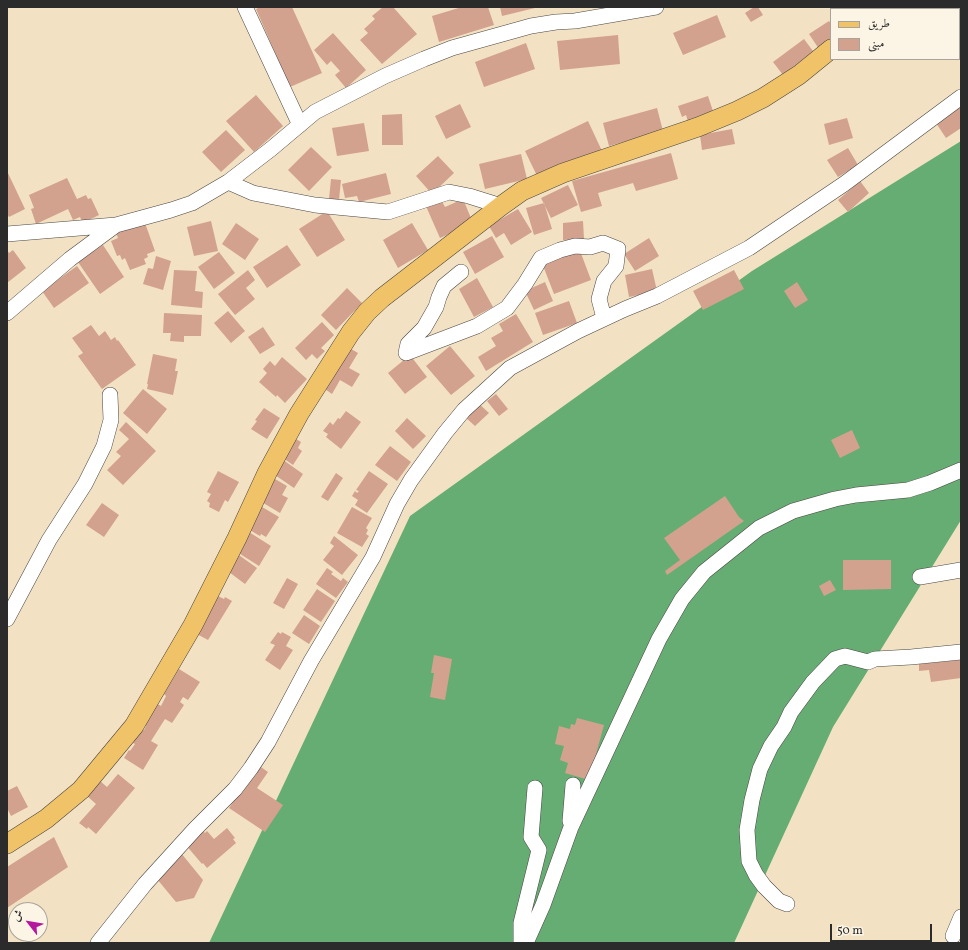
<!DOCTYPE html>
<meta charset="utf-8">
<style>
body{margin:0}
#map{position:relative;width:968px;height:950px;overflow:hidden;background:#f3e1c3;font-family:Vollkorn,Amiri,serif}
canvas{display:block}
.frame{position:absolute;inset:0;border:8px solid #2b2b2b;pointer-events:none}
.legend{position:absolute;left:830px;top:8px;width:130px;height:52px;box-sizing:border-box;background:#fcf5e5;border:1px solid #a8a49b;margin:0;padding:5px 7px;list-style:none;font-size:12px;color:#2b2b2b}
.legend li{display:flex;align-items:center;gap:8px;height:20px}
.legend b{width:20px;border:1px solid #a8a49b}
.north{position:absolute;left:8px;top:902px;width:40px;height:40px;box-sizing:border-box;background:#fcf5e5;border:1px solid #a8a49b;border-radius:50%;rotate:301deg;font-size:11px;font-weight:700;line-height:16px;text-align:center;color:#2b2b2b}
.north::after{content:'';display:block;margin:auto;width:14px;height:18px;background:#b5179e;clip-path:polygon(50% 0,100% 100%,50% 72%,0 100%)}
.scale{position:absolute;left:830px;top:924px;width:102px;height:18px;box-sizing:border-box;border:2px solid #2b2b2b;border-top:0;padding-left:5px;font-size:12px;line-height:14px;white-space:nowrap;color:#2b2b2b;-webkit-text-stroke:3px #fcf5e5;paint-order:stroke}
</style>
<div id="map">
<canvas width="968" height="950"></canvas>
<div class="frame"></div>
<ul class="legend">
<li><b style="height:5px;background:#f1c369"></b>طريق</li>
<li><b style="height:11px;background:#d2a28e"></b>مبنى</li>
</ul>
<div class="north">ش</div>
<div class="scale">50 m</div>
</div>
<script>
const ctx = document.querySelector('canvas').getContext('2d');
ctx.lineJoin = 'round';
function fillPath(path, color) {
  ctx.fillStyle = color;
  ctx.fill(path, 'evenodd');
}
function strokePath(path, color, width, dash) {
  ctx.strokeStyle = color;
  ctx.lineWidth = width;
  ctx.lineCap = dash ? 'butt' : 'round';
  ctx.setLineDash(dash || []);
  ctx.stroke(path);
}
const forest = new Path2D(`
 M961,141V520L833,727L734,943H209L410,516L752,271Z`);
const building = new Path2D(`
 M261,7H292L322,73L290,87L256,9Z
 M383,7H393L417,34L382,64L360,40L368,33L364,29L375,19L372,16Z
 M462,7H488L494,25L439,42L432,16Z
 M500,7H535V8L502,16Z
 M754,7H758L763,15L751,22L745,13Z
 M717,15L726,37L683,55L673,33Z
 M829,21L831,24V45L821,52L809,34Z
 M333,33L366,70L346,88L335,75L340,71L331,61L327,65L314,50Z
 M618,35L620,64L560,70L557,41Z
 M804,39L813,51L783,75L773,62Z
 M526,43L535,69L484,87L475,62Z
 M256,95L283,126L254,152L226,121Z
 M708,96L714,114L688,122L686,115L682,117L678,106Z
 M460,104L471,127L446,139L435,116Z
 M961,106V128L946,138L936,123Z
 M657,108L663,131L609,146L603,123Z
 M402,114L403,145H382V115Z
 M847,118L853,138L829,145L824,124Z
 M588,121L602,151L539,180L525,151Z
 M364,123L369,151L337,156L332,128Z
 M732,129L735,144L702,150L700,135Z
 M226,130L245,150L221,172L202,152Z
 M311,147L332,167L309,191L288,170Z
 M848,148L858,165L838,177L827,160Z
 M671,153L678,179L636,191L633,183L598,193L602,206L581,212L572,181Z
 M521,154L527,179L485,189L479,164Z
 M438,156L454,173L432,194L416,176Z
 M7,171L25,209L9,217L7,214Z
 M386,173L391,194L359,202L357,196L345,198L342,184Z
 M67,178L77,199L86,195L88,199L91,198L99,215L83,223L80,217L73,220L68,209L36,224L31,209L34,208L29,195Z
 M331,179L341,180L339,200L329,199Z
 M860,181L869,193L848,212L838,200Z
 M568,185L578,205L551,218L541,198Z
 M440,198L445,207L463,199L473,223L440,238L425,204Z
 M544,203L552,229L534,235L526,208Z
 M518,209L532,232L511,245L504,233L496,238L489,226Z
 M327,211L345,240L317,257L299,229Z
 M211,221L218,251L194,256L187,227Z
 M583,221L584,239L563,240V223Z
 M145,223L155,251L147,254L148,257L144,259L146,264L130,270L125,258L122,260L120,255L117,256L111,241L118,238L116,233Z
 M236,223L259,239L245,260L222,244Z
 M412,223L428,250L398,268L383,240Z
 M492,236L504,257L475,274L463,252Z
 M649,238L659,256L635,271L624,254Z
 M103,245L124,277L100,294L78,262Z
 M287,245L301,265L267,288L253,267Z
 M579,248L591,280L554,294L542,263Z
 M7,250L9,253L13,250L26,268L7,283Z
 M219,252L235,273L214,289L198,267Z
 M156,256L171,261L163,290L143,284L148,268L153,269Z
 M77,266L89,283L54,308L42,291Z
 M652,269L657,291L629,297L625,275Z
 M174,270L197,271L195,291L203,292L202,308L171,305Z
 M248,270L255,280L246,288L255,299L235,315L218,294Z
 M734,270L744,289L703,310L693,291Z
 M477,278L493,307L474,317L459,289Z
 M545,282L553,301L534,310L525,291Z
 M797,282L808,300L795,308L784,291Z
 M347,288L362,303L336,330L321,315Z
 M569,301L577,323L543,335L535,313Z
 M228,311L245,331L231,343L214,323Z
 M164,313L202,315L201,336H184V342L170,341L171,333H163Z
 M516,314L533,342L486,371L478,357L496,346L491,338L503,331L499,324Z
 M322,322L334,335L321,348L325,351L317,359L312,354L306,360L295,348Z
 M91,325L99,336L105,331L111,340L115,337L117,341L118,340L136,365L102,389L78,356L83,353L72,338Z
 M263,327L275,345L260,354L248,337Z
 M346,346L358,353L349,368L360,374L352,387L340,380L332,394L322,387Z
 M450,346L475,376L451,395L426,366Z
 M153,354L177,359L175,371H178L173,395L147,389L148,384H147Z
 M410,355L427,377L405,394L388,373Z
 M282,357L307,379L285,403L277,395L276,397L259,382L267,373L263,369L270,361L275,366Z
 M143,389L167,409L147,434L123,413Z
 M496,394L508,409L499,416L487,401Z
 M478,403L489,413L475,426L465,417Z
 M264,408L280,418L267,439L251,429L257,421L255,420Z
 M346,411L361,422L341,449L326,437L328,434L323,431L330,422L333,425L338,418L340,419Z
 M407,418L426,436L413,449L395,431Z
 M126,422L156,451L123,485L107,470L121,456L116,452L129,439L119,430Z
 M852,430L860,448L840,458L831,440Z
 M296,439L301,442L298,448L302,451L293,465L283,458Z
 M390,446L411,462L397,481L375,465Z
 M279,457L303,474L294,488L269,471Z
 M218,471L239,482L228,502L225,500L219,512L209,507L210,503L207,501L211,494L207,492Z
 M369,471L388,484L367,513L355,505L358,500L352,496L355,491L357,493L359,491L356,490Z
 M336,473L343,478L328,501L321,497Z
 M270,476L287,486L282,495L288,498L280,513L260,501Z
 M725,496L739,517L744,521L667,575L665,571L680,560L664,538Z
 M102,503L119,515L104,537L86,525Z
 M257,504L279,517L266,537L261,534L260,536L248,529Z
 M352,507L372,518L366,528L368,530L366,534L369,536L362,547L337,533Z
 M249,532L271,546L259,566L237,552Z
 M334,536L358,555L342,575L323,560L334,546L330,543Z
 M236,553L257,568L245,584L225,569Z
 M843,560H891V589L843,590Z
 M327,568L333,572L331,574L341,581L343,578L348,582L336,598L316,584Z
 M287,578L298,584L284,609L273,603Z
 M830,580L836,590L824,596L819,586Z
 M317,589L335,601L321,622L303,610Z
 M218,596L224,599L225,597L232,601L208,640L195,633Z
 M304,615L320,626L309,644L292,633Z
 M278,632L281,634L282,632L291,637L286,646L293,650L280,670L265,660L275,645L270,643Z
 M434,655L452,659L445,700L430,697L434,673H431Z
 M961,660V678L931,682L929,670L919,671V664Z
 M179,669L200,682L188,700L183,697L180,702L184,705L172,723L165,719L151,741L158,745L143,770L124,758L129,750L130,751L135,744L133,743L141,729L144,730L146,726L143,725L156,703L161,706L166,696L164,694Z
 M577,718L604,725L589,780L565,773L568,763L560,760L564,746L555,744L559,726L570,729L571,724L575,725Z
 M258,765L268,772L257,788L283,805L265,832L229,808Z
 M118,774L135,788L96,834L88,827L87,829L79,823L96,804L86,795L99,780L107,787Z
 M17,786L28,807L11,816L7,808V791Z
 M227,828L235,838L233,839L236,843L207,868L203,863L202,864L185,844L202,830L205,833L207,831L214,839Z
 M54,837L68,867L7,908V867Z
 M181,853L203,880L194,898L176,902L157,879Z`);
const minor = new Path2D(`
 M245,7L300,125
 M228,182L253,193L315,205L388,212L449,192L469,196L501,206
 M7,234L116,225L171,210L192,203L228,182L271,149L315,112L385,76L424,59L452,48L531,26L556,22L575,21L656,7
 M461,272L444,286L439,297L436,307L424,328L408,344L406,353L477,326L507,308L525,284L541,258L560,250L575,246L590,247L603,243L618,249L616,266L604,281L599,299L604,318
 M7,313L70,259L116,225
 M920,577L961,570
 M7,619L49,540L85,484L104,446L111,420L110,395
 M570,821L573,785
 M787,904L779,901L764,886L756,875L749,861L747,830L752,800L760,769L771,746L784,727L791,712L813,682L835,659L845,656L868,662L875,659L911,657L961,652
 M953,936L961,917
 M98,943L145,884L195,829L235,789L251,768L268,742L311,661L373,557L397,504L411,480L445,433L464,410L510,368L578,331L625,309L657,296L749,248L844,184L961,97
 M521,943V923L539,850L531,837L535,788
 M526,943L543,905L571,827L659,639L682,599L704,572L759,528L793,511L835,499L856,495L908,490L930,483L961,470`);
const major = new Path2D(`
 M882,9L885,7
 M7,844L46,819L81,790L134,726L193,625L237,538L267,473L299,414L351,332L367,312L382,298L501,206L522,191L563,173L698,127L737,111L763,98L799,75L831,49`);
fillPath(forest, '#66ad73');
fillPath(building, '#d2a28e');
strokePath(minor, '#494642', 16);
strokePath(major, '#494642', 20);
strokePath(minor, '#fff', 15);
strokePath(major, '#f1c369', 19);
</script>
